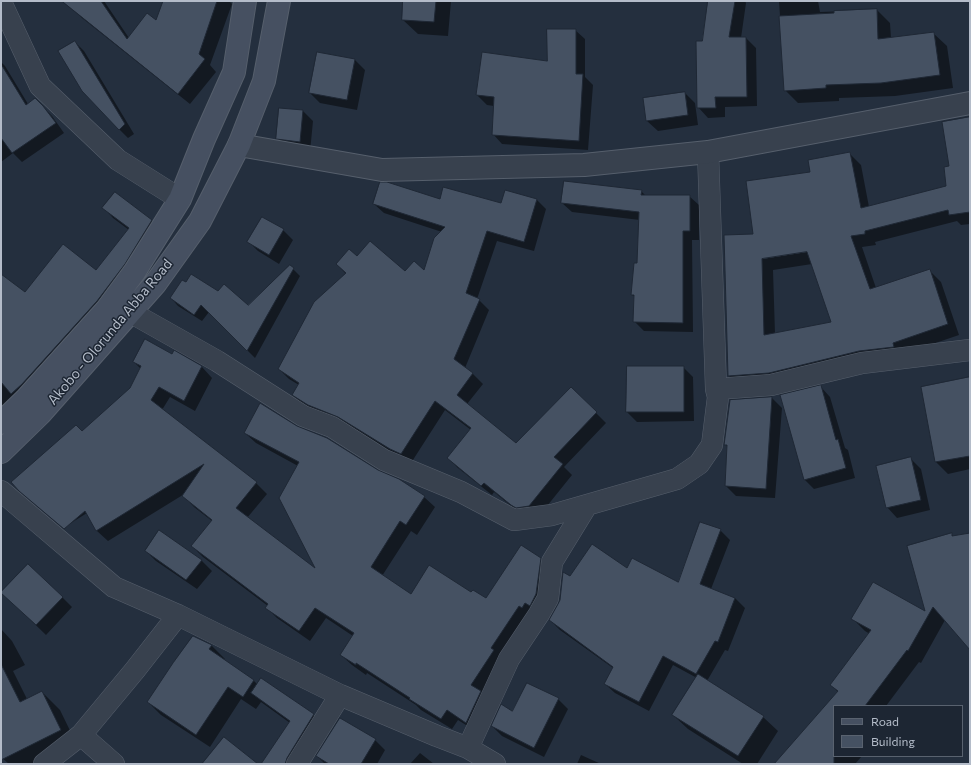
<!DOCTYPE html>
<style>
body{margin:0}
#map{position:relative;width:971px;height:765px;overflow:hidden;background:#242f3e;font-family:Commissioner,sans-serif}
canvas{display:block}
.frame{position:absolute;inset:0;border:2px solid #b4bcc9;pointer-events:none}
.legend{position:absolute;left:833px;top:705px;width:130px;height:52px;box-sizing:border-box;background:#1d2633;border:1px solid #59626f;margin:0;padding:5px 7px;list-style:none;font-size:12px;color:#b4bcc9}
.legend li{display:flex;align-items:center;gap:8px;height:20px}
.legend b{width:20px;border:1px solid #59626f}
</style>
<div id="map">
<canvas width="971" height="765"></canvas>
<div class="frame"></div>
<ul class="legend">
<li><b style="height:5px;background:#465061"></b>Road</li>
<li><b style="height:11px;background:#455162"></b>Building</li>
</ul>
</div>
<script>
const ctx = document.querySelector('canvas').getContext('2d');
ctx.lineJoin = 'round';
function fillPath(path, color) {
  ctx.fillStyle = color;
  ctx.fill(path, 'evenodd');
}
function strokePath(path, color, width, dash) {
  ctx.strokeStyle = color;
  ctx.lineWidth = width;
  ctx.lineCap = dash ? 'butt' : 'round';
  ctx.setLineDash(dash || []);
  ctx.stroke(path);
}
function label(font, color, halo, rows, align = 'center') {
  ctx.font = font + ' Commissioner,sans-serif';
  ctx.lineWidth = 3;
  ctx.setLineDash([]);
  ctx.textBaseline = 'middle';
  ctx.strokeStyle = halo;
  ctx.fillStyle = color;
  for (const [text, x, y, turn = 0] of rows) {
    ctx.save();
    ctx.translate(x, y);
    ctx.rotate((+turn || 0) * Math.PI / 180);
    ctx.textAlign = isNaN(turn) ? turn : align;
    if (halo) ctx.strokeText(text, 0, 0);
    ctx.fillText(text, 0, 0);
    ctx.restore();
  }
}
const shadow = new Path2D(`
 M79,1H104L129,38L156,22L164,1H229L232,4L210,65L216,72L190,104L82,18L71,7Z
 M404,1H451L448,36L418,34L403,20Z
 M709,1H745L746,3L741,38H746L756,48L757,106L725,107V117L708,118L698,107L703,42Z
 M779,1H818L820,12L877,10L890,23L891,38L933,33L947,46L953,88L895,96L839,98V101L798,103L785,90Z
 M575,30L585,39V77L593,85L588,150L502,144L493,134L494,106L487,105L477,95L548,62Z
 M75,42L84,51L134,134L128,138L119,129Z
 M355,60L365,70L357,110L320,103L310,93Z
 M1,62L5,66L28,104L35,99L52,116L64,133L22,162L13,153L1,162Z
 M685,93L695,103L698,125L658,131L647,121Z
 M303,111L313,121L310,152L287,148L277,138Z
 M970,118V224L961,225L957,221L875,242L876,245L862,247L876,288L930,271L941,282L959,335L903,354L740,387L729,376L754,235L811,172L850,154L861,165L869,207L947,187L950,167ZM812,264L832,323L775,334L773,270Z
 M641,191L646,196H689L699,205V240H692L693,332L644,331L634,321L635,297L632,295L638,265L640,220L572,212L562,203Z
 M536,199L546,209L534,251L497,241L477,299L479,300L489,310L465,368L473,374L483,384L467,404L517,444L571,388L606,423L564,467L572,475L539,516L522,515L494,492L492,495L458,468L448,458L471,430L445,410L411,463L303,405L293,395L299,385L289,379L279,369L346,274L337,264L357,258L405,273L424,272L442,232L384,213L374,204L440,200L502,204Z
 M104,208L152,221L161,230L134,274L1,413V275L25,294L97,271L129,230L113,218Z
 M283,230L293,240L279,264L258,251L248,241Z
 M293,269L300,276L255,358L209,312L202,321L178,306L171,298L218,292L248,306Z
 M174,352L202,367L212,378L195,411L170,397L162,410L256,483L267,494L247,518L318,572L298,466L256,443L245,433L296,427L424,497L435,507L417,535L411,531L382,576L411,595L472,594L486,599L540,558L551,569L477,732L458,720L452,729L421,710L416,705L367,673L366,675L352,665L341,655L353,636L326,618L310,641L277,618L266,607L268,606L203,557L192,546L212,521L194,507L184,496L186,493L108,541L97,531L87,513L63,528L31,501L82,432L131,389L141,369L134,362L172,355Z
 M683,367L693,377L694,421L637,422L627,412Z
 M970,378V469L948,474L936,462Z
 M820,386L830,397L845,448L848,450L855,478L814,489L804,479Z
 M772,398L782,408L775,498L736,496L726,486L728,447L725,444Z
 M911,459L921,469L930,510L897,518L887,507Z
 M720,530L730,540L711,589L735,598L745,608L728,651L725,650L707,681L763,717L778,731L757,764H743L688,729L673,715L697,678L673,665L649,711L615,693L605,684L613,668L560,630L550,620L559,604L570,578L627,569L678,583Z
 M159,531L202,561L212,571L197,589L156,561L146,551Z
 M951,534L954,537L970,534V648L945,620L921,663L919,662L886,706H834V756H862L855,764H776L838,692L831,685L870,634L865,631L852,618L927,613Z
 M62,597L72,607L46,635L12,602Z
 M1,629L12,641L25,665L13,671L27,699L42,692L60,710L79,749L48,764H9L1,757Z
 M193,637L212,646L225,659L224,660L254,681L258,685L313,715L323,725L299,764H276L290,723L261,702L256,709L241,699L210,747L161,715L148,702Z
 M558,699L568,709L544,757L502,736L492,726L513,712Z
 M340,719L375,740L385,750L377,764H325L317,756Z
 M420,753L434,764H410Z
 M581,755L601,764H577Z`);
const building = new Path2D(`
 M62,1H101L127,39L147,13L156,20L163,1H217L199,54L205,59L178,94Z
 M403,1H436L434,22L402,20Z
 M708,1H735L729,37H746L747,97H715L716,108H697L696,41H702Z
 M877,9L878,39L934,32L940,75L881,83L826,85V88L784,91L779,16L834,13V11Z
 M547,29H576V74H583L579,141L492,135L494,97L476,95L482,52L547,61Z
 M75,41L125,124L119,130L82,91L58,51Z
 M317,52L355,59L347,100L309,93Z
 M1,64L26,105L35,98L43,106L56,123L12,153L1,138Z
 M685,92L688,115L646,121L643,98Z
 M279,108L303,110L300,142L276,139Z
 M970,117V212L949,215L948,210L865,231V234L851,236L870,289L930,269L948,324L893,343L894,347L859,351L769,373L728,376L724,235L753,234L746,181L810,172L808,160L850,152L861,208L946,186L944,167L949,166L942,122ZM807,252L831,322L764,335L762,259Z
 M564,181L642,190L641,195H690V231H683V323L633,322L634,295H631L634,263H637L639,212L561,203Z
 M380,182H387L440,199L443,187L501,203L505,190L537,199L524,242L487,231L466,293L480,299L454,359L473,373L457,395L516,443L571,387L597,412L554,457L563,464L529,506L516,508L511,505L484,483L481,486L447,458L471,428L435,401L401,454L390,449L338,417L308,405L292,395L299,383L278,369L314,302L346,273L336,264L349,249L357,256L370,241L405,271L414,261L424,270L434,238L445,227L373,204Z
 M115,192L152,220L125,264L97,301L22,384L11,394L1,382V274L25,292L63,244L96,270L129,228L102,208Z
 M262,217L284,229L269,255L247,242Z
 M290,265L294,268L247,351L201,305L194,315L170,298L182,280L186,282L191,274L218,291L224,284L248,305Z
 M145,339L172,354L174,350L202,366L184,401L159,387L151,400L257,482L236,508L315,568L279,498L299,462L244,433L260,403L297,426L327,438L378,470L399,479L425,496L406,525L400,521L371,567L411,594L429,565L471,592L473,590L486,598L521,545L541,558L536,594L530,606L525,603L522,608L519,606L491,648L494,650L471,685L481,691L466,723L447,710L441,719L409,699L410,698L356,663V665L340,655L354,633L315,608L299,631L265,608L268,604L191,546L212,520L182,496L204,464L96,531L85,511L64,529L19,491L11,482L76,425L82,431L130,388L141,366L133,362Z
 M627,366H684V412H626Z
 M970,377V456L935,462L921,387Z
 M821,385L836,440L838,439L846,468L804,480L780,395Z
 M772,397L766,489L725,486L727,445H724L730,400Z
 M911,457L921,500L886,508L876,466Z
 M700,522L721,529L700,584L735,598L718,642L715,641L696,674L663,656L639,702L604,684L613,667L549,620L558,604L560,600L563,572L570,576L592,544L627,568L632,558L678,582Z
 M159,530L202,560L186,580L145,551Z
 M952,533V536L970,533V650L933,607L908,651L907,650L865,706H834V764H774L838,691L830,685L871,630L851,619L873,582L925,611L907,546Z
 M28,564L63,597L36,625L1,593V592Z
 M193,636L212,645L209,649L254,680L243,697L228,687L196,735L147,702L173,663Z
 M1,664L20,702L42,691L61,730L1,760Z
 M698,674L764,716L738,756L672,715Z
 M261,678L314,714L287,758L285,764H261L290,721L251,693Z
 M527,683L559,698L534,748L491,726L501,704L512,711Z
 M340,718L376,739L361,764H329L316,756Z
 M224,737L258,764H202Z`);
const minor = new Path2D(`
 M1,2L40,86L118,160L180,199
 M130,312L217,361L303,416L332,427L384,460L461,492L514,520L552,515L677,479L699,464L712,445L718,397L716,389L708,152
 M716,389L771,385L862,363L970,350
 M1,491L114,587L178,615L340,695L437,736L468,748L495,764
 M81,735L114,764
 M468,748L509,659L539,614L548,598L552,562L587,505
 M44,764L81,735L135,670L178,615
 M297,764L340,695`);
const tertiary = new Path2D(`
 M239,145L382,170L584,165L708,152L970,103`);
const secondary = new Path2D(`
 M1,423L25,400L107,309L135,271L180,199L204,139L234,72L245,1
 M1,452L40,414L155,284L200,221L239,145L264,81L279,1`);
const streetNames = [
 ["Akobo - Olorunda Abba Road",110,332,-50]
];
fillPath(shadow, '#0007');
fillPath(building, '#455162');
strokePath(building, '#1f2835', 1);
strokePath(minor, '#565f6c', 22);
strokePath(tertiary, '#565f6c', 24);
strokePath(secondary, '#565f6c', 24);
strokePath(minor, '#38414e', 21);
strokePath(tertiary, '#38414e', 22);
strokePath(secondary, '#465061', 22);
label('14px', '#b4bcc9', '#1d2633', streetNames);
</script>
